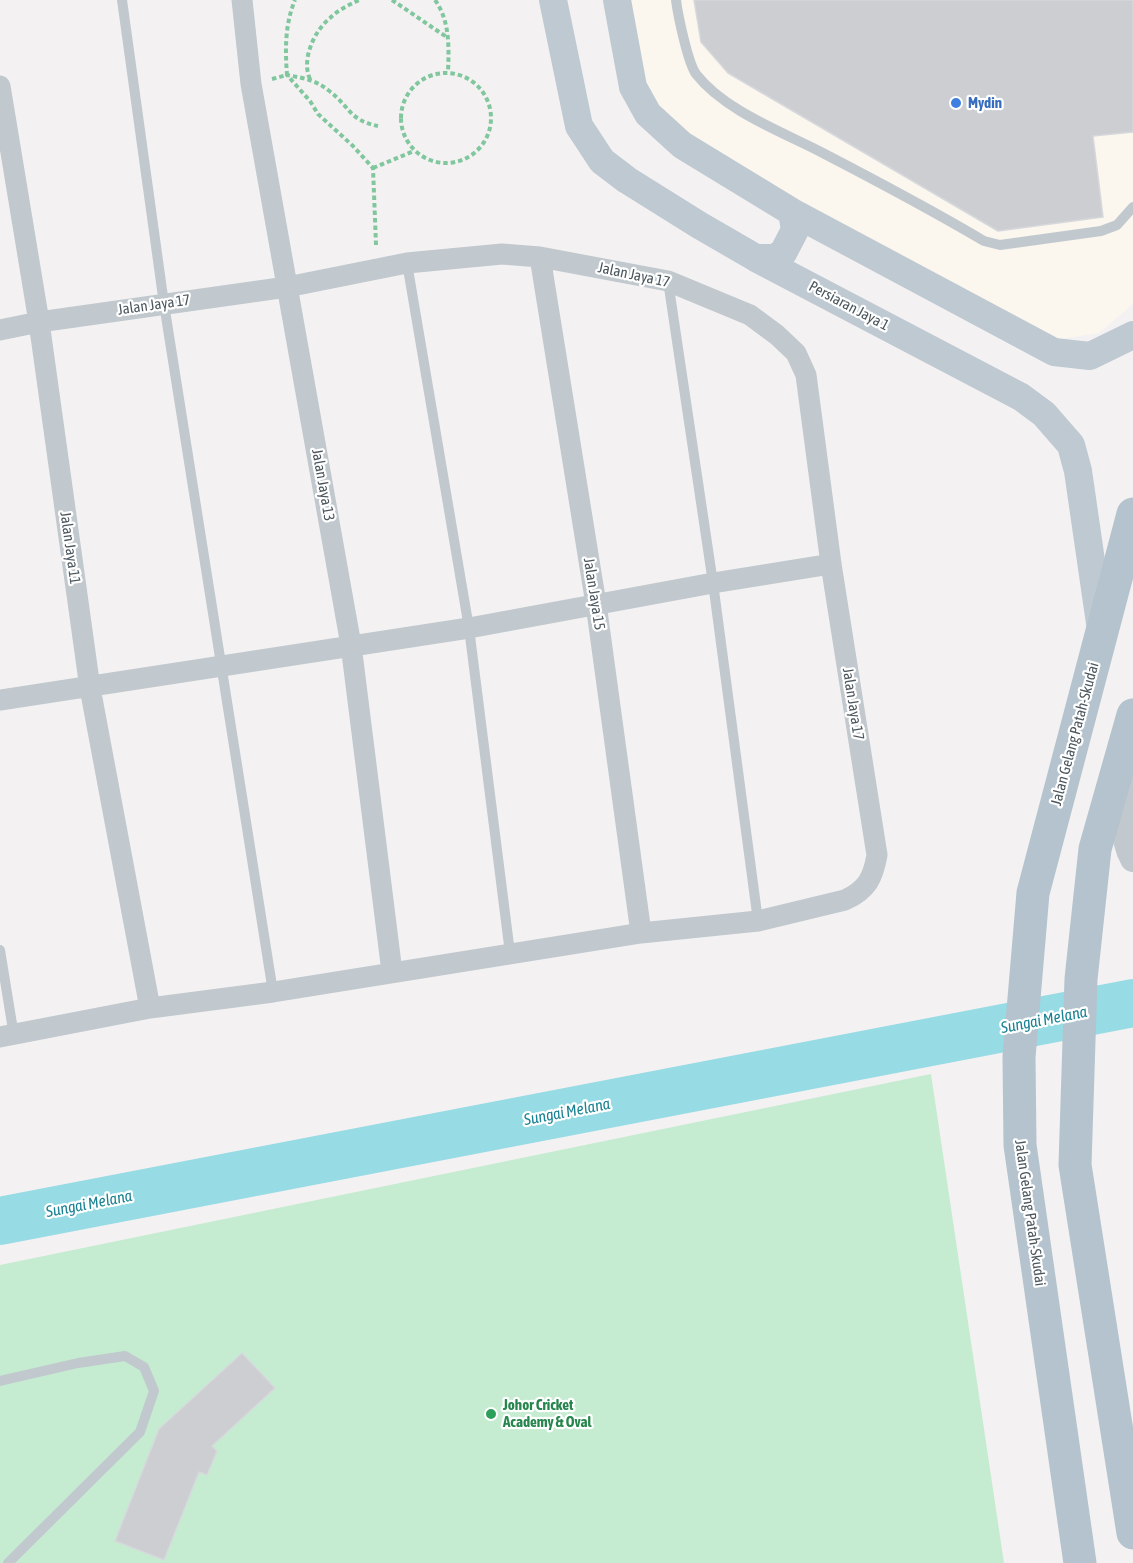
<!DOCTYPE html>
<style>
body{margin:0}
canvas{display:block;background:#f3f1f2}
</style>
<canvas width="1133" height="1563"></canvas>
<script>
const ctx = document.querySelector('canvas').getContext('2d');
ctx.lineJoin = 'round';
function fillPath(path, color) {
  ctx.fillStyle = color;
  ctx.fill(path, 'evenodd');
}
function strokePath(path, color, width, dash) {
  ctx.strokeStyle = color;
  ctx.lineWidth = width;
  ctx.lineCap = dash ? 'butt' : 'round';
  ctx.setLineDash(dash || []);
  ctx.stroke(path);
}
function label(font, color, halo, rows, align = 'center') {
  ctx.font = font + ' "Asap Condensed",sans-serif';
  ctx.lineWidth = 4.5;
  ctx.setLineDash([]);
  ctx.textBaseline = 'middle';
  ctx.strokeStyle = halo;
  ctx.fillStyle = color;
  for (const [text, x, y, turn = 0] of rows) {
    ctx.save();
    ctx.translate(x, y);
    ctx.rotate((+turn || 0) * Math.PI / 180);
    ctx.textAlign = isNaN(turn) ? turn : align;
    if (halo) ctx.strokeText(text, 0, 0);
    ctx.fillText(text, 0, 0);
    ctx.restore();
  }
}
const commercial = new Path2D(`
 M623,0H1133V304L1099,333L1054,340L650,119Z`);
const green = new Path2D(`
 M931,1074L1004,1563H0V1265Z`);
const river = new Path2D(`
 M0,1221L1133,1003`);
const building = new Path2D(`
 M694,0H1133V132L1093,136L1103,217L998,231L728,73L701,42Z
 M242,1353L275,1388L212,1446L217,1451L207,1475L199,1472L164,1560L115,1541L159,1429Z`);
const path = new Path2D(`
 M392,0L448,38
 M435,0C450,21 449,47 448,72
 M401 118a45 45 0 1 1 90 0a45 45 0 1 1-90 0Z
 M272,79L287,75C285,49 285,24 295,0
 M310,79C301,60 314,31 330,18C338,10 349,5 359,0
 M373,168L414,151
 M376,245L373,168L353,146L318,114L310,101L287,75C303,78 316,80 328,90C350,106 348,120 378,126`);
const service = new Path2D(`
 M122,0L164,304L273,992
 M676,0C678,16 688,63 696,74C724,110 780,131 819,151C875,180 930,209 984,241L1000,245L1101,231L1117,225L1133,207
 M407,263L469,628L510,953
 M668,281L713,583L758,921
 M0,950L14,1036
 M0,1381L78,1363L125,1356L144,1367L154,1391L140,1432L8,1563`);
const minor = new Path2D(`
 M242,0L251,84L351,645L392,972
 M0,86L39,322L90,688L150,1008
 M540,257L596,604L641,933
 M0,330L39,322L287,287L407,263L502,254L540,257L668,281L750,315L777,335L796,353L806,375L831,564L877,855C873,878 867,890 845,900L758,921L641,933L273,992L150,1008L0,1037
 M0,700L469,628L713,583L831,564`);
const tertiary = new Path2D(`
 M1130,762C1127,793 1117,830 1133,859`);
const secondary = new Path2D(`
 M553,0L579,126L602,161L627,180L699,225L756,258L1021,397L1044,414L1071,445L1078,471L1101,630
 M617,0L633,87L648,114L682,145L792,212L1054,352L1090,356L1133,335
 M756,258H774L783,253L795,230L792,212`);
const primary = new Path2D(`
 M1133,715L1095,849L1081,979L1075,1165L1133,1533
 M1080,1563L1020,1145L1019,1057L1033,893L1133,514`);
const markers = [
 [956,103,6,"#3f7fe0"],
 [491,1414,6,"#2e9e5b"]
];
const shopNames = [
 ["Mydin",968,103]
];
const streetNames = [
 ["Jalan Jaya 17",634,275,12],
 ["Jalan Jaya 17",154,305,-8],
 ["Persiaran Jaya 1",849,306,28],
 ["Jalan Jaya 13",323,485,80],
 ["Jalan Jaya 11",70,548,82],
 ["Jalan Jaya 15",594,594,81],
 ["Jalan Jaya 17",853,704,81],
 ["Jalan Gelang Patah-Skudai",1075,734,-75],
 ["Jalan Gelang Patah-Skudai",1030,1213,82]
];
const leisureNames = [
 ["Johor Cricket",503,1405],
 ["Academy & Oval",503,1422]
];
const waterNames = [
 ["Sungai Melana",1044,1020,-11],
 ["Sungai Melana",567,1112,-11],
 ["Sungai Melana",89,1204,-11]
];
fillPath(commercial, '#fbf6ee');
fillPath(green, '#c5ecd1');
strokePath(river, '#97dbe4', 48);
fillPath(building, '#ccced2');
strokePath(building, '#d6d8dc', 1.5);
strokePath(path, '#80c79e', 4, [4.5, 3]);
strokePath(service, '#c1c9ce', 10);
strokePath(minor, '#c1c9ce', 21);
strokePath(tertiary, '#c1c9ce', 26);
strokePath(secondary, '#bfc9d1', 28);
strokePath(primary, '#b4c3cd', 33);
for (const [x, y, r, color] of markers) {
  const dot = new Path2D();
  dot.arc(x, y, r, 0, 2 * Math.PI);
  ctx.fillStyle = color;
  ctx.fill(dot);
  strokePath(dot, '#fff', 2);
}
label('bold 15px', '#366cbe', '#fff', shopNames, 'left');
label('15px', '#4b565d', '#fff', streetNames);
label('bold 15px', '#27864d', '#fff', leisureNames, 'left');
label('italic 16px', '#1a8292', '#fff', waterNames);
</script>
